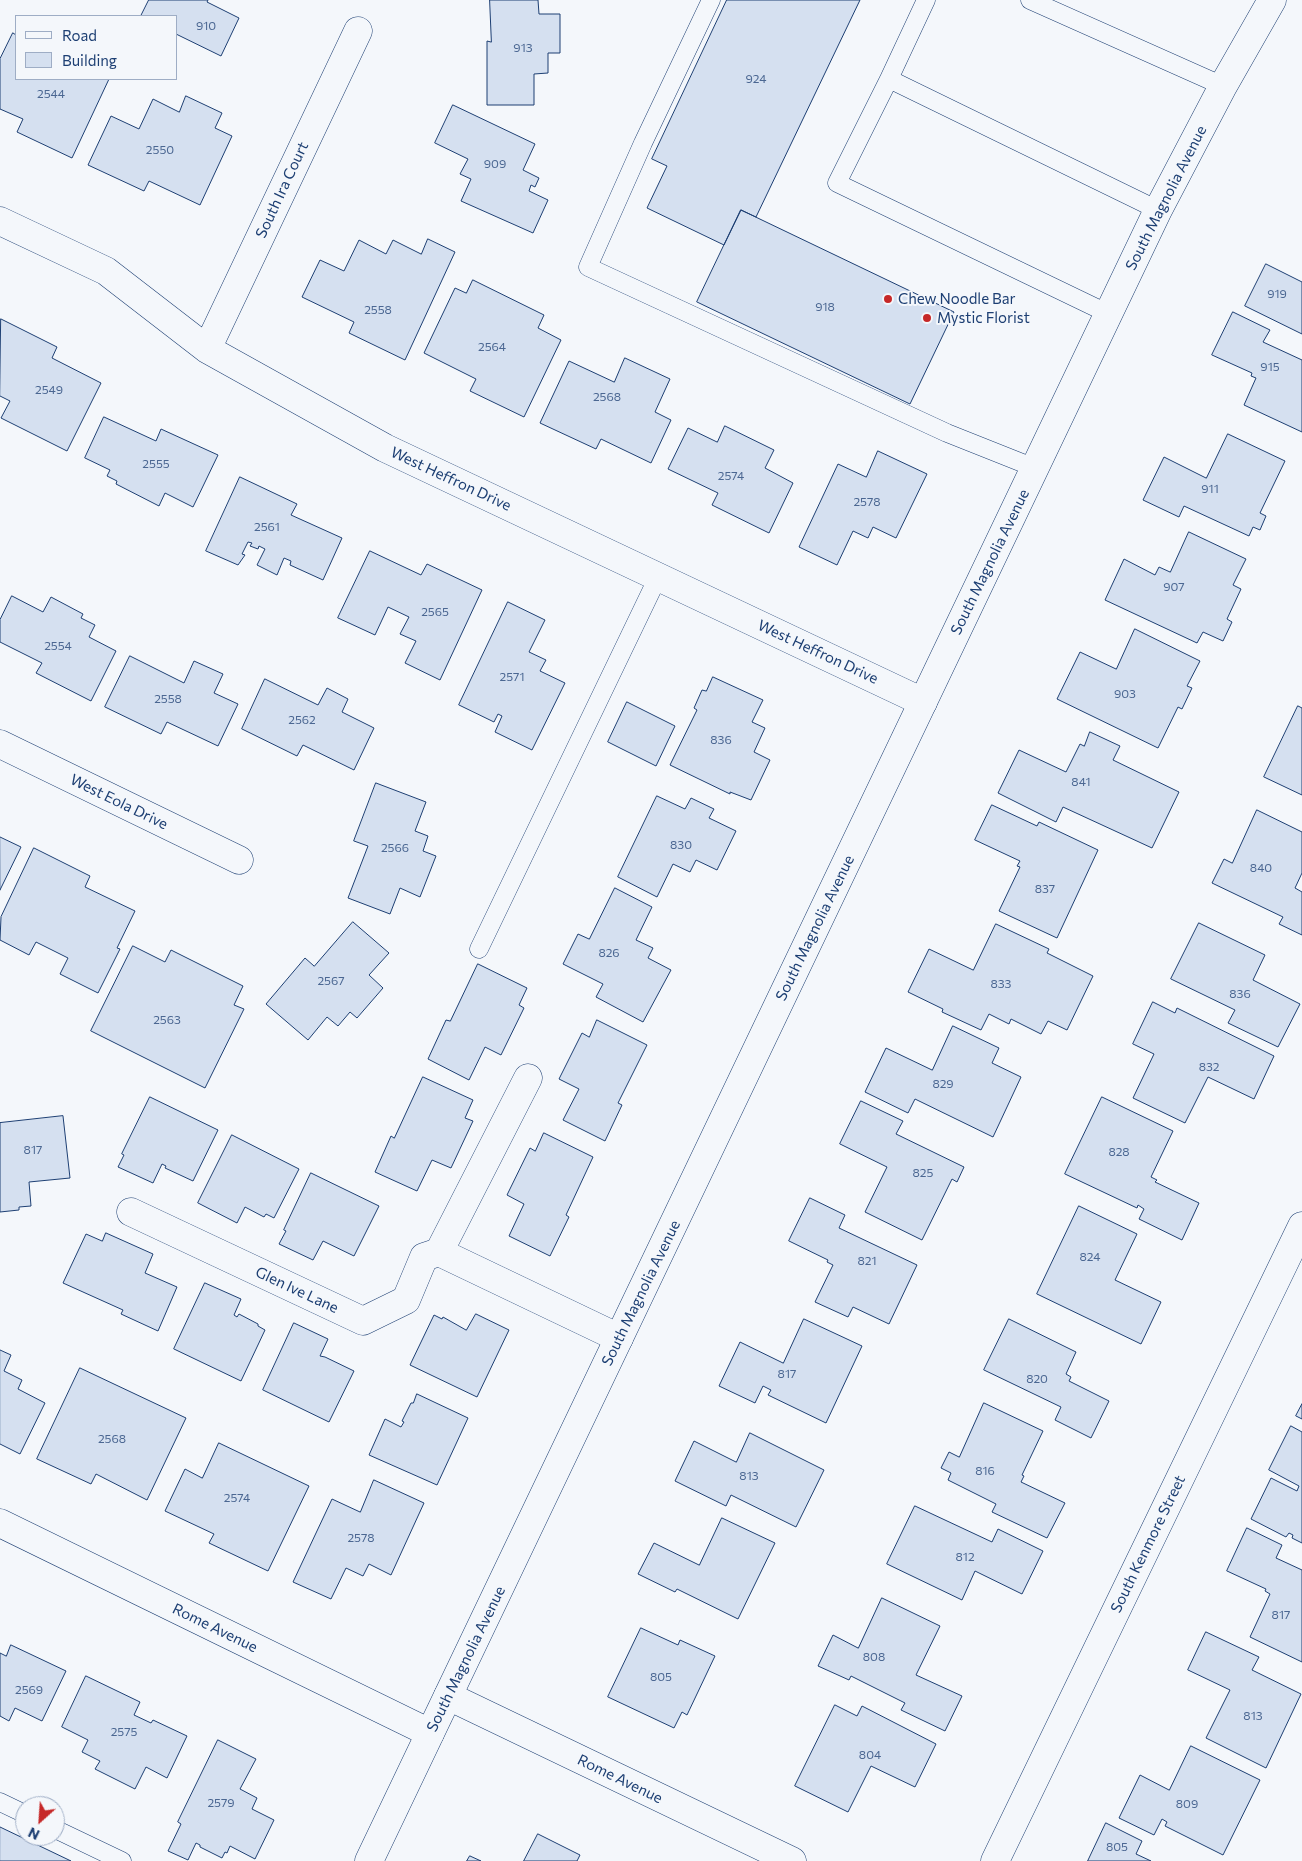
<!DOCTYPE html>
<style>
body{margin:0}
#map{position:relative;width:1302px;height:1861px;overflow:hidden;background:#f4f7fb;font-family:Commissioner,sans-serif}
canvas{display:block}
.legend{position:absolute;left:15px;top:15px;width:162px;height:65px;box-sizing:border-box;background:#f4f7fb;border:1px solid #9eadc5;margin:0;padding:6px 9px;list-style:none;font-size:15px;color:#1d3f73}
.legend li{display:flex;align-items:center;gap:10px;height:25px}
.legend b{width:25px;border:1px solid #9eadc5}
.north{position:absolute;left:15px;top:1796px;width:50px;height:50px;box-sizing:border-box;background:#f4f7fb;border:1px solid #9eadc5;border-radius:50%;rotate:206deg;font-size:14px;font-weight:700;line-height:20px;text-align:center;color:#1d3f73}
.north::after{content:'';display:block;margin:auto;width:18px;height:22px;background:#c62828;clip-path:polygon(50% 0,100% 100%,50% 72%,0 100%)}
</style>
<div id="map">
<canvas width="1302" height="1861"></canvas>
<ul class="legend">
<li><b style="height:6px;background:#f4f7fb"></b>Road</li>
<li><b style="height:14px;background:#d5e0f0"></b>Building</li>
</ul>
<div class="north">N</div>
</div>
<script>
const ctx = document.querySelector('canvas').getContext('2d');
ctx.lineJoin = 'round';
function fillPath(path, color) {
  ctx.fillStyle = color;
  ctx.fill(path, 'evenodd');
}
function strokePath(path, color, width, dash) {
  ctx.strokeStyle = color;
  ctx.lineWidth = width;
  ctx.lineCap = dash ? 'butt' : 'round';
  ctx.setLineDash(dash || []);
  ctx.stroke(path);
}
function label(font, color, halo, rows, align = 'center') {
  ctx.font = font + ' Commissioner,sans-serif';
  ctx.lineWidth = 4;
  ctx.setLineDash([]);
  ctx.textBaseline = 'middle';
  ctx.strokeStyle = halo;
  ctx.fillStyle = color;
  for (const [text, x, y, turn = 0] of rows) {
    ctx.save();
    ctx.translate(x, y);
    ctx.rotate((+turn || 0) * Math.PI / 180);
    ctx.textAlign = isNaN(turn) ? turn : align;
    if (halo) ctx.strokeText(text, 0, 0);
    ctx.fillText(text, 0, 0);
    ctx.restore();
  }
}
const building = new Path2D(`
 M149,0H208L207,2L239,18L221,56L176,34V16H141Z
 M490,0H538L539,14H560V53H548V73L534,74V105H487V41L491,42Z
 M727,0H860L756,217L741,210L724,245L647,208L667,166L652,159Z
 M13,33L16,35V79H109L72,158L17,132L23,119L0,109V59Z
 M186,96L222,113L215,128L232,136L200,205L149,181L144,191L88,165L111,116L139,129L153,99L179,112Z
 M453,105L535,144L523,170L539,178L535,187L531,185L529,191L548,200L533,233L461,201L471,179L460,174L468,159L435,143Z
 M741,210L954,312L910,404L697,302Z
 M428,239L455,252L405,360L349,333L354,322L302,297L320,260L344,271L359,240L386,254L393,240L421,254Z
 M1266,264L1302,282V334L1245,306Z
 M473,280L544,315L538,328L561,340L524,417L470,391L476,379L424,353L455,288L466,293Z
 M1233,312L1270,330L1263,342L1302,360V432L1244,405L1256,378L1251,376L1252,373L1212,355Z
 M1,319L57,347L52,358L101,383L67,451L1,418L10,401L0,396Z
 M625,358L670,379L655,412L671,420L651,463L601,439L596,449L540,423L569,361L614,382Z
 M104,417L156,441L161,429L218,455L193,507L165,493L159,506L116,484L117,481L107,476L110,470L85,458Z
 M725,426L774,450L765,468L793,483L769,533L712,505L718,493L668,469L688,428L717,442Z
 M1228,434L1285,461L1260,513L1266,516L1260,530L1253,527L1249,536L1184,506L1179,517L1143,500L1164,457L1206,478Z
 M878,451L927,474L896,538L873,527L868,538L853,531L837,565L799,547L838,464L866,477Z
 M240,477L297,504L291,515L342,538L323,580L290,565L291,561L284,558L277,575L257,565L265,549L259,546L258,549L250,546L252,543L248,542L242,554L245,555L238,565L206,551Z
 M1189,532L1246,559L1233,585L1241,589L1227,619L1232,622L1223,641L1203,632L1197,643L1105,600L1124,559L1155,575L1159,567L1170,572Z
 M370,551L421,575L427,564L482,590L440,680L405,663L416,641L400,634L409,617L388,607L375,635L338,618Z
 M12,596L43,612L51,597L83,614L81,618L95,625L89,637L116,651L91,701L36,673L42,663L0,642V620Z
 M508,602L545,620L529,652L546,660L540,671L565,683L532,750L495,732L502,716L498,714L494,722L459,705Z
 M1135,629L1200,661L1187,686L1192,688L1182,709L1178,707L1158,748L1057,699L1080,652L1116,669Z
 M130,656L184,683L194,661L223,674L214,693L238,704L218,746L167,722L161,734L105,707Z
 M713,677L763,700L752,722L765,728L754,752L770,760L751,800L730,792V794L670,765L697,710L694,708L702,690L706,691Z
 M265,679L318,705L327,688L348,699L342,712L374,728L354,770L303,745L297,756L242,729Z
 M627,702L675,726L656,766L608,742Z
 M1298,706L1302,708V795L1264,777Z
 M1090,732L1120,746L1113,760L1179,792L1152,848L1063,807L1056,822L998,793L1019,750L1066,772L1080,744L1084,746Z
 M376,783L426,802L415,831L428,836L423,851L436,856L420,897L400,888L390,914L348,898L368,846L354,841Z
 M657,796L685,809L691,798L714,809L709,818L736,831L717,870L696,860L690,872L673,864L657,897L618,877Z
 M992,805L1037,826L1039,822L1098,850L1057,938L999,911L1020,867L1017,866L1020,861L975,840Z
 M1257,810L1302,832V873L1295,888L1302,892V935L1279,924L1283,917L1212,883L1224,859L1232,863Z
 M0,837L21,847L0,890Z
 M34,848L90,876L85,887L135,911L117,948L120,949L98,993L60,974L68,958L36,942L29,955L0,940L1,917Z
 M615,888L652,907L636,940L653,948L648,958L671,970L643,1022L596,997L603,984L563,964L578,934L589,939Z
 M353,922L389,953L369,975L383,988L357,1018L350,1012L338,1026L327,1017L308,1040L266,1004L305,958L314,966Z
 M1199,923L1265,955L1253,980L1300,1004L1278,1047L1228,1023L1235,1010L1171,979Z
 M996,924L1049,949L1047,953L1093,976L1067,1030L1048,1021L1041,1034L1011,1019L1009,1024L989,1014L981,1030L942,1012L943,1009L908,992L929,949L973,970Z
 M133,946L165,962L171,950L243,986L234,1005L244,1009L205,1088L91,1031Z
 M478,964L527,988L519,1005L524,1008L501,1055L485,1047L469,1080L428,1059L446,1020L450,1021Z
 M1153,1002L1175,1013L1177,1008L1274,1056L1254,1099L1208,1077L1185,1123L1133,1098L1154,1054L1133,1044Z
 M597,1020L647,1045L618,1103L622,1105L605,1141L563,1120L579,1089L559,1079L582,1033L589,1037Z
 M953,1026L999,1048L992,1063L1021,1077L993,1137L915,1099L908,1113L865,1092L886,1048L932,1070Z
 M423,1077L473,1100L465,1118L473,1121L451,1168L432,1160L417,1191L375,1172L391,1136L394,1138Z
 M150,1097L218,1130L193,1181L165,1168L166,1166L162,1164L153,1183L118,1167L124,1155L122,1154Z
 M1102,1097L1173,1131L1151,1177L1157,1180L1155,1182L1199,1203L1182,1240L1139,1219L1144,1209L1138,1205L1137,1208L1065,1174Z
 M861,1101L903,1121L896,1134L964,1167L957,1182L952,1179L922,1240L865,1212L887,1167L840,1144Z
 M63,1116L70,1178L29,1182L31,1206L19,1207V1210L0,1212V1123Z
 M544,1133L593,1157L566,1215L569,1217L550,1256L509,1236L524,1204L507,1195L530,1148L535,1151Z
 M232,1135L299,1169L274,1218L266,1214L264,1217L245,1207L237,1223L198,1203Z
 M311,1173L379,1206L354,1256L323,1241L313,1260L279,1244L286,1231L284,1230Z
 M810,1198L845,1215L839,1228L917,1265L889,1324L853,1307L848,1317L815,1302L833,1265L827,1262L828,1260L789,1241Z
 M1079,1206L1137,1234L1115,1280L1161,1302L1141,1344L1037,1294Z
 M106,1233L153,1254L145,1273L177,1287L158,1331L121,1314L123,1310L63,1283L86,1234L102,1241Z
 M205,1283L241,1299L234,1315L237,1317L239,1314L258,1324V1326L265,1330L241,1381L174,1349Z
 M476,1314L509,1330L477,1397L410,1365L434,1315L442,1319L443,1317L466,1330Z
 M804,1319L862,1346L826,1423L768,1395L771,1390L763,1386L755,1403L719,1386L740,1342L783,1363Z
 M1009,1319L1076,1352L1066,1374L1071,1377L1069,1381L1109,1401L1091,1438L1055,1420L1061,1407L984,1370Z
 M294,1323L328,1339L320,1356L325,1357L354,1371L329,1422L263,1390Z
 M0,1350L11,1355L4,1371L22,1380L18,1389L45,1403L20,1454L0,1444Z
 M80,1368L186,1418L147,1500L96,1474L91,1484L37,1459Z
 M417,1394L468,1418L437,1485L369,1455L385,1419L401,1427L404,1422L402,1421L411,1403H413Z
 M984,1403L1043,1431L1022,1475L1024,1476L1021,1482L1065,1503L1047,1538L992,1512L996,1504L948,1480L951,1473L941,1468L949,1452L959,1457Z
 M1302,1404V1419L1296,1416Z
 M1291,1426L1302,1432V1543L1292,1538L1293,1535L1289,1533L1286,1537L1251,1519L1271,1478L1297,1491L1299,1486L1269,1470Z
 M750,1433L824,1470L796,1527L731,1495L726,1506L675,1481L694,1441L736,1462Z
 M219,1443L309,1486L268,1571L209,1543L214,1534L165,1511L185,1469L202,1478Z
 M374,1480L424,1503L391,1575L369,1564L363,1576L346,1568L331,1599L293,1582L332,1499L360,1512Z
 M915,1506L992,1542L998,1529L1043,1551L1022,1594L975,1571L962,1600L887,1564Z
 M722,1518L775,1543L738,1619L677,1589L675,1592L638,1574L654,1543L699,1565Z
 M1247,1528L1282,1545L1276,1558L1302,1570V1662L1250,1637L1270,1594L1265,1591L1266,1589L1227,1571Z
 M882,1598L940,1626L916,1675L962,1696L945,1731L901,1710L905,1703L851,1676L849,1680L818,1666L833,1635L858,1648Z
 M641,1628L678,1645L680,1640L715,1656L687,1715L682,1712L674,1728L608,1697Z
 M1206,1632L1259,1657L1252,1670L1301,1694L1266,1768L1206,1738L1230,1690L1188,1670Z
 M11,1645L66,1671L42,1721L15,1708L9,1721L0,1716V1653L6,1656Z
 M86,1676L140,1702L134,1715L151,1723L153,1720L187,1736L167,1778L146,1767L135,1789L95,1769L100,1761L82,1752L88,1740L62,1727Z
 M835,1705L857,1716L862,1706L936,1744L915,1787L871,1766L848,1812L795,1786Z
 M218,1740L256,1759L240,1789L257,1798L252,1809L274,1820L255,1859L230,1846L227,1853L225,1852L222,1858L200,1847V1845L196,1843L188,1860L168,1851L181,1824L178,1822Z
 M1191,1746L1260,1780L1223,1855L1165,1826L1167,1822L1162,1819L1154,1835L1119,1818L1140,1775L1169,1790Z
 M1106,1823L1142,1841L1136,1854L1151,1861H1088Z
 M0,1827L71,1861H0Z
 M538,1834L580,1855L577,1861H524Z
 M470,1856L481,1861H467Z`);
const lane = new Path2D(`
 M711,0L643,143L588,267L947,433L1035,468
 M1030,0L1223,86
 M889,79L926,0
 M1109,314L837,183L889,79L1158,210
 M479,949L658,577
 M0,1802L25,1814
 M55,1829L122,1861`);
const street = new Path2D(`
 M0,221L106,271L207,349L385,448L923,702
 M207,349L358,31
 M0,744L239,860
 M131,1212L363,1321L406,1300L424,1257L439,1252L619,1338
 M439,1252L528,1078
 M0,1523L430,1733
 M448,1696L792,1861
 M995,1861L1302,1226`);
const secondary = new Path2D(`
 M369,1861L1158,210L1223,86L1272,0`);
const markers = [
 [888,299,5,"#c62828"],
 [927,318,5,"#c62828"]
];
const numberNames = [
 ["910",206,26],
 ["913",523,48],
 ["924",756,79],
 ["2544",51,94],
 ["2550",160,150],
 ["909",495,164],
 ["919",1277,294],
 ["918",825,307],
 ["2558",378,310],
 ["2564",492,347],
 ["915",1270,367],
 ["2549",49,390],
 ["2568",607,397],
 ["2555",156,464],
 ["2574",731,476],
 ["911",1210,489],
 ["2578",867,502],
 ["2561",267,527],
 ["907",1174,587],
 ["2565",435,612],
 ["2554",58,646],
 ["2571",512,677],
 ["903",1125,694],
 ["2558",168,699],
 ["2562",302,720],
 ["836",721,740],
 ["841",1081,782],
 ["830",681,845],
 ["2566",395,848],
 ["840",1261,868],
 ["837",1045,889],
 ["826",609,953],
 ["2567",331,981],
 ["833",1001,984],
 ["836",1240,994],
 ["2563",167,1020],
 ["832",1209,1067],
 ["829",943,1084],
 ["817",33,1150],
 ["828",1119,1152],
 ["825",923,1173],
 ["824",1090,1257],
 ["821",867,1261],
 ["817",787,1374],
 ["820",1037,1379],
 ["2568",112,1439],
 ["816",985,1471],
 ["813",749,1476],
 ["2574",237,1498],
 ["2578",361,1538],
 ["812",965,1557],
 ["817",1281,1615],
 ["808",874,1657],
 ["805",661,1677],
 ["2569",29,1690],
 ["813",1253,1716],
 ["2575",124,1732],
 ["804",870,1755],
 ["2579",221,1803],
 ["809",1187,1804],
 ["805",1117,1847]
];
const streetNames = [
 ["South Ira Court",282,190,-65],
 ["South Magnolia Avenue",1166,198,-63],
 ["West Heffron Drive",451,479,25],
 ["South Magnolia Avenue",990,562,-64],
 ["West Heffron Drive",818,652,25],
 ["West Eola Drive",119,802,26],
 ["South Magnolia Avenue",815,928,-64],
 ["Glen Ive Lane",297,1290,25],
 ["South Magnolia Avenue",641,1293,-64],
 ["South Kenmore Street",1148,1544,-64],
 ["Rome Avenue",215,1628,26],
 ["South Magnolia Avenue",466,1659,-64],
 ["Rome Avenue",620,1779,26]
];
const poiNames = [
 ["Chew Noodle Bar",898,299],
 ["Mystic Florist",937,318]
];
fillPath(building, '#d5e0f0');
strokePath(building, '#1d3f73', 1);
strokePath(lane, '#1d3f73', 19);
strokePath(street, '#1d3f73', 29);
strokePath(secondary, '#1d3f73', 29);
strokePath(lane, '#f4f7fb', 18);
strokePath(street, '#f4f7fb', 28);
strokePath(secondary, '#f4f7fb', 28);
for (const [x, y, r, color] of markers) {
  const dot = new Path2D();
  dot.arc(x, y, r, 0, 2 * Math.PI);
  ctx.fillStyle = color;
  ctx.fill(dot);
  strokePath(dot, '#f4f7fb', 2);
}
label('12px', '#4b6792', null, numberNames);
label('15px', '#1d3f73', '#f4f7fb', streetNames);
label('15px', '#1d3f73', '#f4f7fb', poiNames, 'left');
</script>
